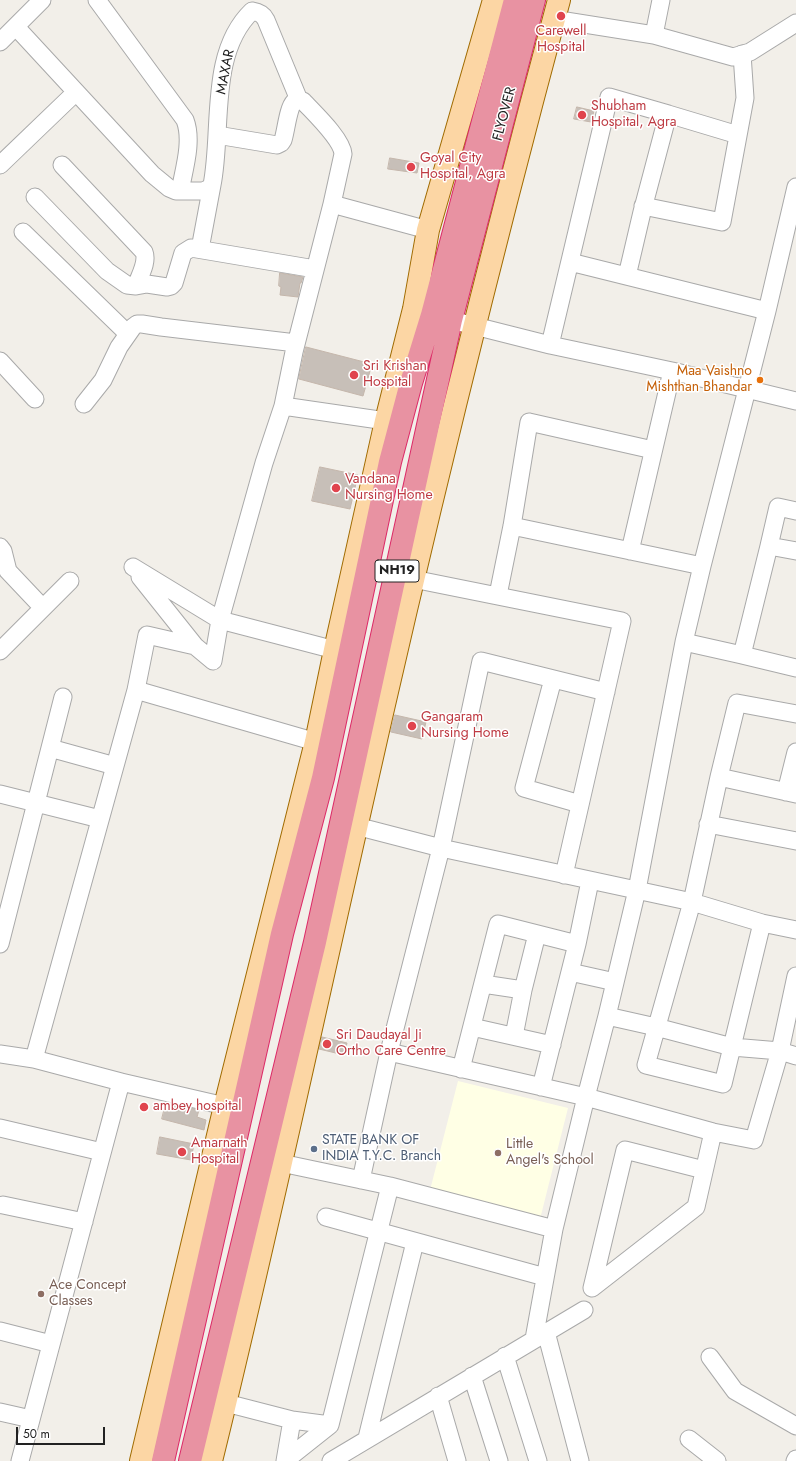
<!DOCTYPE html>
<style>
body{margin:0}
#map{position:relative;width:796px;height:1461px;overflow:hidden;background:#f2efe9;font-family:Jost,sans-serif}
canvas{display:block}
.scale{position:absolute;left:16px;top:1427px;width:89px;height:18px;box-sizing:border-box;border:2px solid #222;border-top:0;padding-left:5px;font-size:12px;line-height:14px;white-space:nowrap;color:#222;-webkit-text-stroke:3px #fff;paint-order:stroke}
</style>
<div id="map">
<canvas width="796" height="1461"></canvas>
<div class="scale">50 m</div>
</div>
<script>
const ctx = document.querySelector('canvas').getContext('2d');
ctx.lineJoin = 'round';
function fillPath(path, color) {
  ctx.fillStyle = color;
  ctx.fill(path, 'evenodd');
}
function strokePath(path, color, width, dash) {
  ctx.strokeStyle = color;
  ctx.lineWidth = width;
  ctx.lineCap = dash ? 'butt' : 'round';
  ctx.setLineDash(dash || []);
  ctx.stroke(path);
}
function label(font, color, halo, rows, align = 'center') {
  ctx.font = font + ' Jost,sans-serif';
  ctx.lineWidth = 3;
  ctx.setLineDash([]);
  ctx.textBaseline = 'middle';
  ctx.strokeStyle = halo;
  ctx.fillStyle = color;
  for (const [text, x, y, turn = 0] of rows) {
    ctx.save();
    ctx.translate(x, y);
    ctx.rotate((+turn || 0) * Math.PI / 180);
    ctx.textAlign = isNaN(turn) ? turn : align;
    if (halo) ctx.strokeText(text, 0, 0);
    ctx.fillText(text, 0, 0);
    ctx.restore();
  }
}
const education = new Path2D(`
 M458,1081L568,1108L538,1227L428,1198Z`);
const building = new Path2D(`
 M577,107L594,111L591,122L574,119Z
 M390,158L419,163L417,173L388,169Z
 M280,273L303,277L301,283H300L298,297L280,295L281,287L279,286Z
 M306,347L372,364L363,396L299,379Z
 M320,467L358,475L350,509L312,501Z
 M395,715L426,722L422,739L391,732Z
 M322,1037L347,1043L344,1055L319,1049Z
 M166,1103L199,1110L197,1117L206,1120L204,1130L162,1119Z
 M160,1137L194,1144L191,1160L157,1154Z`);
const minor = new Path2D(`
 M97,0L185,120C193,141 184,169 180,191
 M553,19L654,35L733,57L750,52L796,23
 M16,27L152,174L169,188L176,191H203L208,189L212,185C223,130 208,53 252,11C259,12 263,14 266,20L299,100
 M654,35L661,0
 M0,42L42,0
 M217,135L277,145L281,143L283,140C286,131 288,108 294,102C297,100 300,100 303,101C314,113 342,139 343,154L332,204
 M0,165L76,92
 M62,165L144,252C148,262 140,275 136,286
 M35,197L107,271L127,285L136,286L147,284L167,287L171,286L174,283L183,253L191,248L315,269
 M643,206L722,222L745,98L742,54
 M23,232L128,334
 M200,249L212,185
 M570,262L767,311
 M627,276L642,212L668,114L738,135
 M451,320L550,345L672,371L796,401
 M550,345L609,97L668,114
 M0,361L35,399
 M84,404L103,380L119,347L133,327L137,324H142L161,327L296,343
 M283,406L294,352L332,204L428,230
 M512,526L702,566
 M769,546L778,507L796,511
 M0,547L3,551L8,571L43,608
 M630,551L672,371
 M796,551L769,546L742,655L796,668
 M133,567L220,620L335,650
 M140,577L195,646
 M413,579L622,621L564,875
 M498,595L512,526L529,422L653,450
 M684,642L742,655
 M0,651L70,581
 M553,679L524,788L580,804
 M136,690L147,635L195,646L213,661L220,620L264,463L283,406L386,421
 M50,748L115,766
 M719,777L737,703L796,714
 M786,792L796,752
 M0,794L100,819
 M708,824L796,841
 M356,826L441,848L692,902L762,923L796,930
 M762,923L723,1084L646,1065L692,902L719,777L796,794
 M0,944L63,697
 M577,944L590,881
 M570,972L615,982
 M483,984L523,990
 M607,1016L656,1027L732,1047L780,1051L796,1056
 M472,1027L552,1045
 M514,1036L523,990L537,934
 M389,1052L586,1097L713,1132L754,1140L780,1051L796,976
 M0,1054L34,1059
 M461,1069L498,924L577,944L541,1087
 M225,1106L121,1082L34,1059L136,690L316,742
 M0,1128L102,1152
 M281,1163L390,1186L554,1229
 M361,1180L389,1052L441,848L481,661L606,692
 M3,1205L84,1222
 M326,1217L545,1277
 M592,1288L625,1150L704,1170
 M592,1288L696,1207L713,1132
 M0,1331L51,1344
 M546,1332L580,1461
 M534,1339L554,1229L586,1097L607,1016L637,890L684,642L702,566L767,311L796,187
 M505,1356L538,1461
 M710,1357L735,1391L796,1426
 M472,1376L499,1461
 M438,1396L457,1461
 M226,1403L292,1420L285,1461
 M0,1412L31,1419
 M292,1420L330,1425
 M367,1438L415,1242
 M689,1439L717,1461
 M286,1460L330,1425L390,1186
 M20,1461L121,1082
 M331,1461L584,1310
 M795,1461L796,1459`);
const major = new Path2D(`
 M141,1461L225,1106L316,742L335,650L386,421L414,309L428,230L494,0
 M211,1461C263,1251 308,1039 356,828C418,551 485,275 559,0`);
const highway = new Path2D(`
 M163,1461L282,934L323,778L390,462L411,383L432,315L515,0
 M190,1461L315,942L451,320L534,0`);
const markers = [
 [561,16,5,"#e0444e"],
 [582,115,5,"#e0444e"],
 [411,167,5,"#e0444e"],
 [354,375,5,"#e0444e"],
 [760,380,4,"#e8710a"],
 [336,488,5,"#e0444e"],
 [412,726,5,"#e0444e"],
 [327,1044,5,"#e0444e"],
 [144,1107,5,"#e0444e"],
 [314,1149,4,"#5c6f8a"],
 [182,1152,5,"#e0444e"],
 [498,1153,4,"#8d6e63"],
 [41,1294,4,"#8d6e63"]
];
const shields = [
 [397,571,44]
];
const shieldNames = [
 ["NH19",397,571]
];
const healthNames = [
 ["Carewell",561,32,"center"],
 ["Hospital",561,48,"center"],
 ["Shubham",591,107],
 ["Hospital, Agra",591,123],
 ["Goyal City",420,159],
 ["Hospital, Agra",420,175],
 ["Sri Krishan",363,367],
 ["Hospital",363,383],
 ["Vandana",345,480],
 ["Nursing Home",345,496],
 ["Gangaram",421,718],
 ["Nursing Home",421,734],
 ["Sri Daudayal Ji",336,1036],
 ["Ortho Care Centre",336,1052],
 ["ambey hospital",153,1107],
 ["Amarnath",191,1144],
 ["Hospital",191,1160]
];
const streetNames = [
 ["MAXAR",226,72,-79],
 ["FLYOVER",505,114,-75]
];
const foodNames = [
 ["Maa Vaishno",752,372],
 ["Mishthan Bhandar",752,388]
];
const serviceNames = [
 ["STATE BANK OF",322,1141],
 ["INDIA T.Y.C. Branch",322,1157]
];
const educationNames = [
 ["Little",506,1145],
 ["Angel's School",506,1161],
 ["Ace Concept",49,1286],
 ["Classes",49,1302]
];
fillPath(education, '#ffffe5');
fillPath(building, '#c7bfb8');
strokePath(building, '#c4b6ab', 1);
strokePath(minor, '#a9a9a9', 19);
strokePath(major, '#a06b00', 24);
strokePath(highway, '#dc2a67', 24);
strokePath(minor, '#fff', 17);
strokePath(major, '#fcd6a4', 22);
strokePath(highway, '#e892a2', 22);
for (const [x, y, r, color] of markers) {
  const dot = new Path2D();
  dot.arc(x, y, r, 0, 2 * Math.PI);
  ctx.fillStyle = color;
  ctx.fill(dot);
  strokePath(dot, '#fff', 1.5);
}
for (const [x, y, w] of shields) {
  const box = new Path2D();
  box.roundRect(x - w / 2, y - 11, w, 22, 3);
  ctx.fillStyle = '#fff';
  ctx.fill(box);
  strokePath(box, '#222', 1);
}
label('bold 13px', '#222', null, shieldNames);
label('14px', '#be3a42', '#fff', healthNames, 'left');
label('14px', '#222', '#fff', streetNames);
label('14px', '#c56008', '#fff', foodNames, 'right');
label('14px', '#4e5e75', '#fff', serviceNames, 'left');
label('14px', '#785e54', '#fff', educationNames, 'left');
</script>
